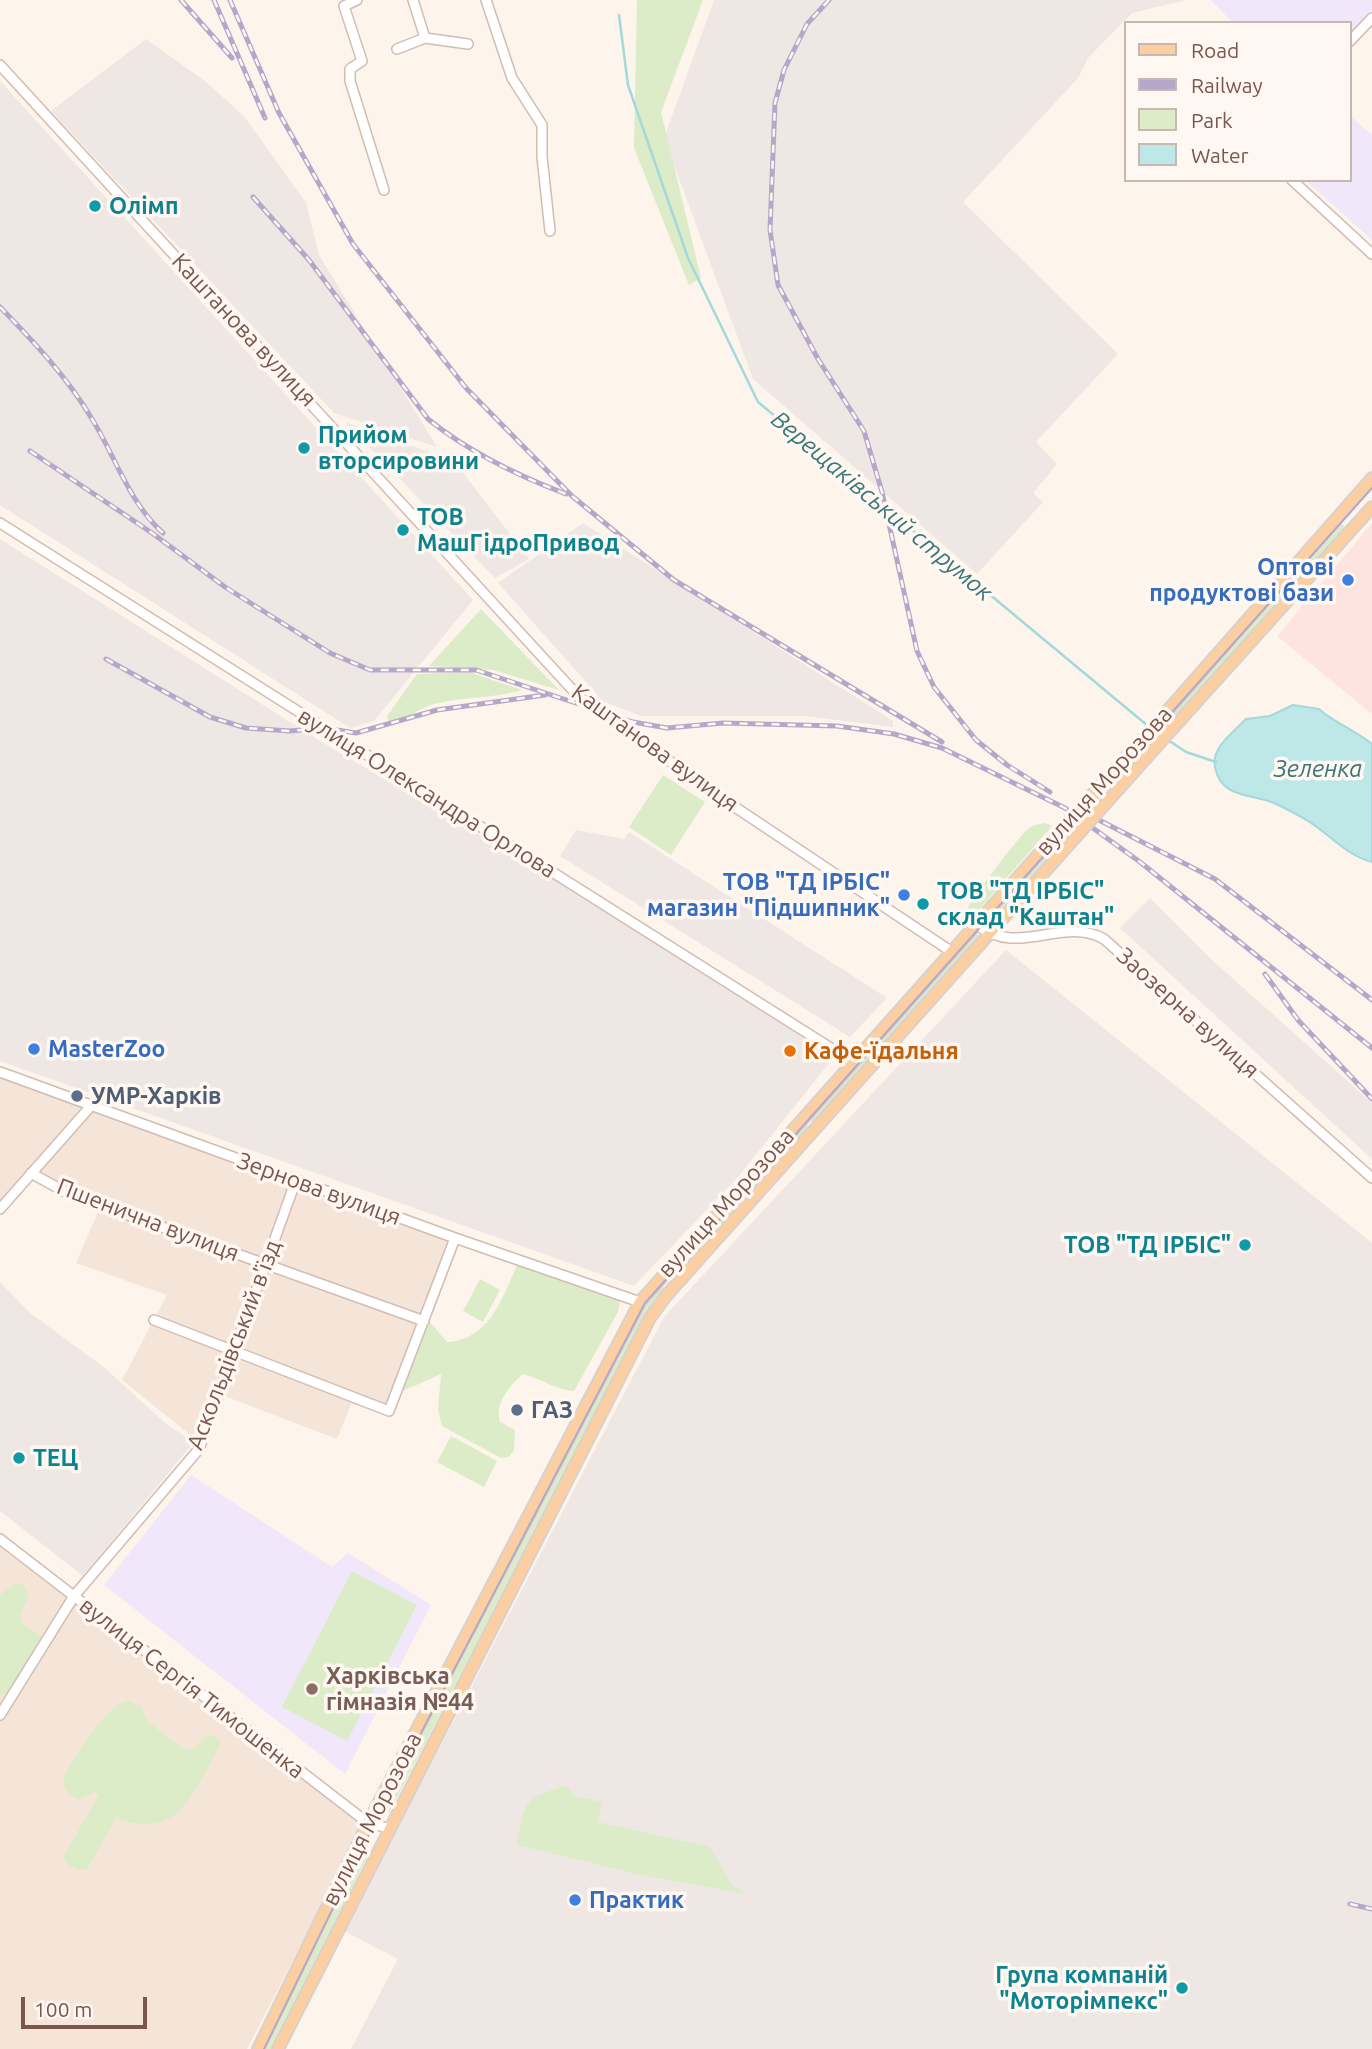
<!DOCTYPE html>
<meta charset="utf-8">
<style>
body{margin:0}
#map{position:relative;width:1372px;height:2049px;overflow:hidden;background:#fdf4eb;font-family:Ubuntu,sans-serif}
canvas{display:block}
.legend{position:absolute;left:1124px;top:21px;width:228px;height:161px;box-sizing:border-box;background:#fff8f2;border:2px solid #cab7b0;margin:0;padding:9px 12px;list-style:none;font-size:21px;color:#7a564c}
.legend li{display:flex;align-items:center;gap:14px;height:35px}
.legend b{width:35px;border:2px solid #cab7b0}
.scale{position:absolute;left:21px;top:1997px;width:126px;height:32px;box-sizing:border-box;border:4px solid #7a564c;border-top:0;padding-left:9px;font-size:21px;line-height:24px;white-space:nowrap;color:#7a564c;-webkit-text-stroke:5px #fff8f2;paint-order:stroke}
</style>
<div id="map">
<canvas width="1372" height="2049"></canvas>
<ul class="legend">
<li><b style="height:9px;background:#fccfa3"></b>Road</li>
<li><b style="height:9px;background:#b5a7c9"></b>Railway</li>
<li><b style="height:19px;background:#dcecc8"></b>Park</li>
<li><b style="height:19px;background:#bee8e8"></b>Water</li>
</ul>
<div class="scale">100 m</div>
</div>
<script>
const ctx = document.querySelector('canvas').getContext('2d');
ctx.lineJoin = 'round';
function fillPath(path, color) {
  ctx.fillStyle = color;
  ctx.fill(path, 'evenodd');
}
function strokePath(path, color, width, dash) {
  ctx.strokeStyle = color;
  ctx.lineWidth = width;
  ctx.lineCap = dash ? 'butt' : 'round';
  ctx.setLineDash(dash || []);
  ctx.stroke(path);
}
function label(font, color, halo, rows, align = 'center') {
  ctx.font = font + ' Ubuntu,sans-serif';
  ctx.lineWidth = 7;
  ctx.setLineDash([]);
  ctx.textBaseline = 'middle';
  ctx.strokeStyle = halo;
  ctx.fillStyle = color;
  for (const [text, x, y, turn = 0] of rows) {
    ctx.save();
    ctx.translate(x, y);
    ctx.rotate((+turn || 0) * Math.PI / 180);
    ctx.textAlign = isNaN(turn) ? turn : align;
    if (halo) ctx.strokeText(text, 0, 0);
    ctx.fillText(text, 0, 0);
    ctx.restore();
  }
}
const residential = new Path2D(`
 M0,1075L449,1241L387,1404L355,1395L337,1439L214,1392L194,1438L122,1380L167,1295L76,1263L103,1200L68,1188L37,1171L0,1204Z
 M0,1532L363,1826L247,2049H0Z`);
const commercial = new Path2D(`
 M1372,523V714L1277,636Z`);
const industrial = new Path2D(`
 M714,0H1186L1132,13L1088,58L1078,78L963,202L1118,354L1036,442L1057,464L1033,493L1043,502L977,574L753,379L664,138Z
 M146,39L205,81L244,116L306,203L319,255L437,447L334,413L51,111Z
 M0,81L473,600L374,721L350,728L0,505Z
 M345,422L454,461L529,559L495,578Z
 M583,523L893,721V727L806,716H640L603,701L498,583Z
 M0,539L320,741L554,879L834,1057L738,1177L634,1286L0,1061Z
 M576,830L624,839L629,832L887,998L850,1037L560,856Z
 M1150,898L1211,959L1372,1103V1159L1120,928Z
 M1006,950L1372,1243V2049H351L398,1959L344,1931L664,1317Z
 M0,1282L30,1313L105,1368L165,1423L194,1442L83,1576L0,1511Z`);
const education = new Path2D(`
 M1211,0H1372V10L1349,36V23H1233Z
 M1349,115L1372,135V240L1305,180H1349Z
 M191,1475L332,1567L348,1553L431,1605L345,1774L104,1585Z`);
const green = new Path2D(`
 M637,0H703L661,112L701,278L689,285L634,148Z
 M1339,520L1347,529L991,928L983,922Z
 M481,609L559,690L493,670L429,666Z
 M469,672L522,690C494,699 463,696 434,704C419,708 405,721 389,725L387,716L417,674Z
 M663,775L705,802L671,855L629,827Z
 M1045,823L1052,826L968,922L962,918C964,909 1021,833 1029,828C1033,825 1040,824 1045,823Z
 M975,932L981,938L816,1125L808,1118Z
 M803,1122L812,1129L672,1284L664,1277Z
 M519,1261L621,1295L618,1312L574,1391C556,1390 540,1378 523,1374C510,1385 494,1404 500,1422L515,1430L514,1450L509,1457L501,1458L442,1426L438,1410L441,1374L396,1394L428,1320L447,1342C491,1340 503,1295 519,1261Z
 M480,1279L500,1290L483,1322L463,1311Z
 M658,1282L666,1290L645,1317L389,1813L380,1808L639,1309Z
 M451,1436L497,1461L484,1487L437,1462Z
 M352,1571L417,1605L347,1741L282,1707Z
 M15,1583L22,1584L29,1595L20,1616L22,1623L42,1637L40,1645L12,1687L0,1698V1595Z
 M128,1701L141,1706L149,1723L186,1750L195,1748L209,1734L220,1740V1745C195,1790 179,1843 116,1818L88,1868L79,1870L68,1865L63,1857L99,1795L94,1792L79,1800L70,1795L63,1785L64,1776C77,1755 105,1704 128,1701Z
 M567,1786L574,1796L602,1802L598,1822L710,1847L732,1885L747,1894L637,1874L517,1845C524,1803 523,1797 567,1786Z
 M361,1846L370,1851L272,2049H260Z`);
const water = new Path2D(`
 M1293,705L1319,709C1330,720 1356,731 1372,744V862C1352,857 1338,843 1322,831C1309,820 1291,811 1276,804C1254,793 1221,800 1215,767C1211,747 1234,732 1246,719L1270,716Z`);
const stream = new Path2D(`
 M619,15L628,85L688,258L758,402L1148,726
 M1168,740L1186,752L1216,762`);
const minor = new Path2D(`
 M357,0L344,6L362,61L350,69V81L384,190
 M413,0L425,38L468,44
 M486,0L512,78L542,125V157L550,231
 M1349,42L1372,18
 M397,49L425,38
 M0,65L579,697L726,801L952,952
 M1292,180L1372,254
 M0,523L853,1062
 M976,924C1019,959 1062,915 1104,939L1372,1178
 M0,1072L455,1238L640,1302
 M31,1173L67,1193L424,1321
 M0,1209L90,1107
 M154,1320L389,1411L455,1238
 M0,1539L368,1823L388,1828
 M0,1715L74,1596L199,1449L296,1180`);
const major = new Path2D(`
 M1153,727L1372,478
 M1165,737L1372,507
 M258,2049L368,1823L640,1302L1045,847
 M278,2049L650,1318L666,1296L1057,858`);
const tram = new Path2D(`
 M264,2049L381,1810L645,1303L1372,488`);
const rail = new Path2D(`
 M181,0L232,58
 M214,0L265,118
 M230,0L279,113L353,244L466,388L572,496L674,580L942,742
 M829,0L807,24L784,70L775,103L770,230L778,285L818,359L864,431L882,492L917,651L934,687L976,740L1007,765L1050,792
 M253,197L309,260L428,419C469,452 516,475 566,494
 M0,307C33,341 68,378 92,419C115,456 130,504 163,533
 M30,451L152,533L225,587L330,653L370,670H476L633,722L667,728L723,723L837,726L894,734L942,748L1065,808L1140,862L1372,1048
 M106,659L210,717L246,728L290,731L324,728L356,733L437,710L545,695
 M1089,815L1215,879L1372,1000
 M1265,974L1298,1020L1372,1099
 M1350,1904L1372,1909`);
const majorBridge = new Path2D(`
 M1045,847L1153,727
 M1057,858L1165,737`);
const markers = [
 [95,206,7,"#0f9aa8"],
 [304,448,7,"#0f9aa8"],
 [403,530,7,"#0f9aa8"],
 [1348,580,7,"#3f7fe0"],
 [904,895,7,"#3f7fe0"],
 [923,904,7,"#0f9aa8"],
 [34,1049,7,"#3f7fe0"],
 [790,1051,7,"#e8710a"],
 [77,1096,7,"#5c6f8a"],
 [1245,1245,7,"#0f9aa8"],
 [517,1410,7,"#5c6f8a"],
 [19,1458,7,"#0f9aa8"],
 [312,1689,7,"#8d6e63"],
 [575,1900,7,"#3f7fe0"],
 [1182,1988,7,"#0f9aa8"]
];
const cultureNames = [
 ["Олімп",109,206],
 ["Прийом",318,435],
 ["вторсировини",318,461],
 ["ТОВ",417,517],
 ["МашГідроПривод",417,543],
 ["ТОВ \"ТД ІРБІС\"",937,891],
 ["склад \"Каштан\"",937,917],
 ["ТОВ \"ТД ІРБІС\"",1231,1245,"right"],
 ["ТЕЦ",33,1458],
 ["Група компаній",1168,1975,"right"],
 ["\"Моторімпекс\"",1168,2001,"right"]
];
const streetNames = [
 ["Каштанова вулиця",244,330,47],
 ["Каштанова вулиця",655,748,36],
 ["вулиця Морозова",1104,781,-48],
 ["вулиця Олександра Орлова",427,793,32],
 ["Заозерна вулиця",1188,1013,42],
 ["Зернова вулиця",319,1189,20],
 ["вулиця Морозова",726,1203,-48],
 ["Пшенична вулиця",148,1220,21],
 ["Аскольдівський в'їзд",234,1345,-69],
 ["вулиця Сергія Тимошенка",192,1688,38],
 ["вулиця Морозова",372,1819,-63]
];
const shopNames = [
 ["Оптові",1334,567],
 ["продуктові бази",1334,593],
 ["ТОВ \"ТД ІРБІС\"",890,882],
 ["магазин \"Підшипник\"",890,908],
 ["MasterZoo",48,1049,"left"],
 ["Практик",589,1900,"left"]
];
const foodNames = [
 ["Кафе-їдальня",804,1051]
];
const serviceNames = [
 ["УМР-Харків",91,1096],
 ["ГАЗ",531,1410]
];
const educationNames = [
 ["Харківська",326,1676],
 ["гімназія №44",326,1702]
];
const waterNames = [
 ["Верещаківський струмок",882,506,40],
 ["Зеленка",1318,769]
];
fillPath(residential, '#f5e5d9');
fillPath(commercial, '#fde4df');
fillPath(industrial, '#efe7e3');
fillPath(education, '#f1e7fa');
fillPath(green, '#dcecc8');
fillPath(water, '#bee8e8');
strokePath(water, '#a4d9db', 2);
strokePath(stream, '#a4d9db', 2.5);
strokePath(minor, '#d3bcb2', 12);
strokePath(major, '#dad0cd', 14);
strokePath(minor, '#fff', 9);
strokePath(major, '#fccfa3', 10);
strokePath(tram, '#b5a7c9', 2);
strokePath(rail, '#b5a7c9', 5);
strokePath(rail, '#fff8f2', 2.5, [8]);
strokePath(majorBridge, '#dad0cd', 14, []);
strokePath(majorBridge, '#fccfa3', 10);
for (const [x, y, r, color] of markers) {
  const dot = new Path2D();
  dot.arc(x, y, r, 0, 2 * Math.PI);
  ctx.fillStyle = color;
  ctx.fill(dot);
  strokePath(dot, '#fff8f2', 2.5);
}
label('bold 23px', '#0d838f', '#fff8f2', cultureNames, 'left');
label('23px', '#7a564c', '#fff8f2', streetNames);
label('bold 23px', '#366cbe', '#fff8f2', shopNames, 'right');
label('bold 23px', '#c56008', '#fff8f2', foodNames, 'left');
label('bold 23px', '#4e5e75', '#fff8f2', serviceNames, 'left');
label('bold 23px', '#785e54', '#fff8f2', educationNames, 'left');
label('italic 24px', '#3b7678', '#fff8f2', waterNames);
</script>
